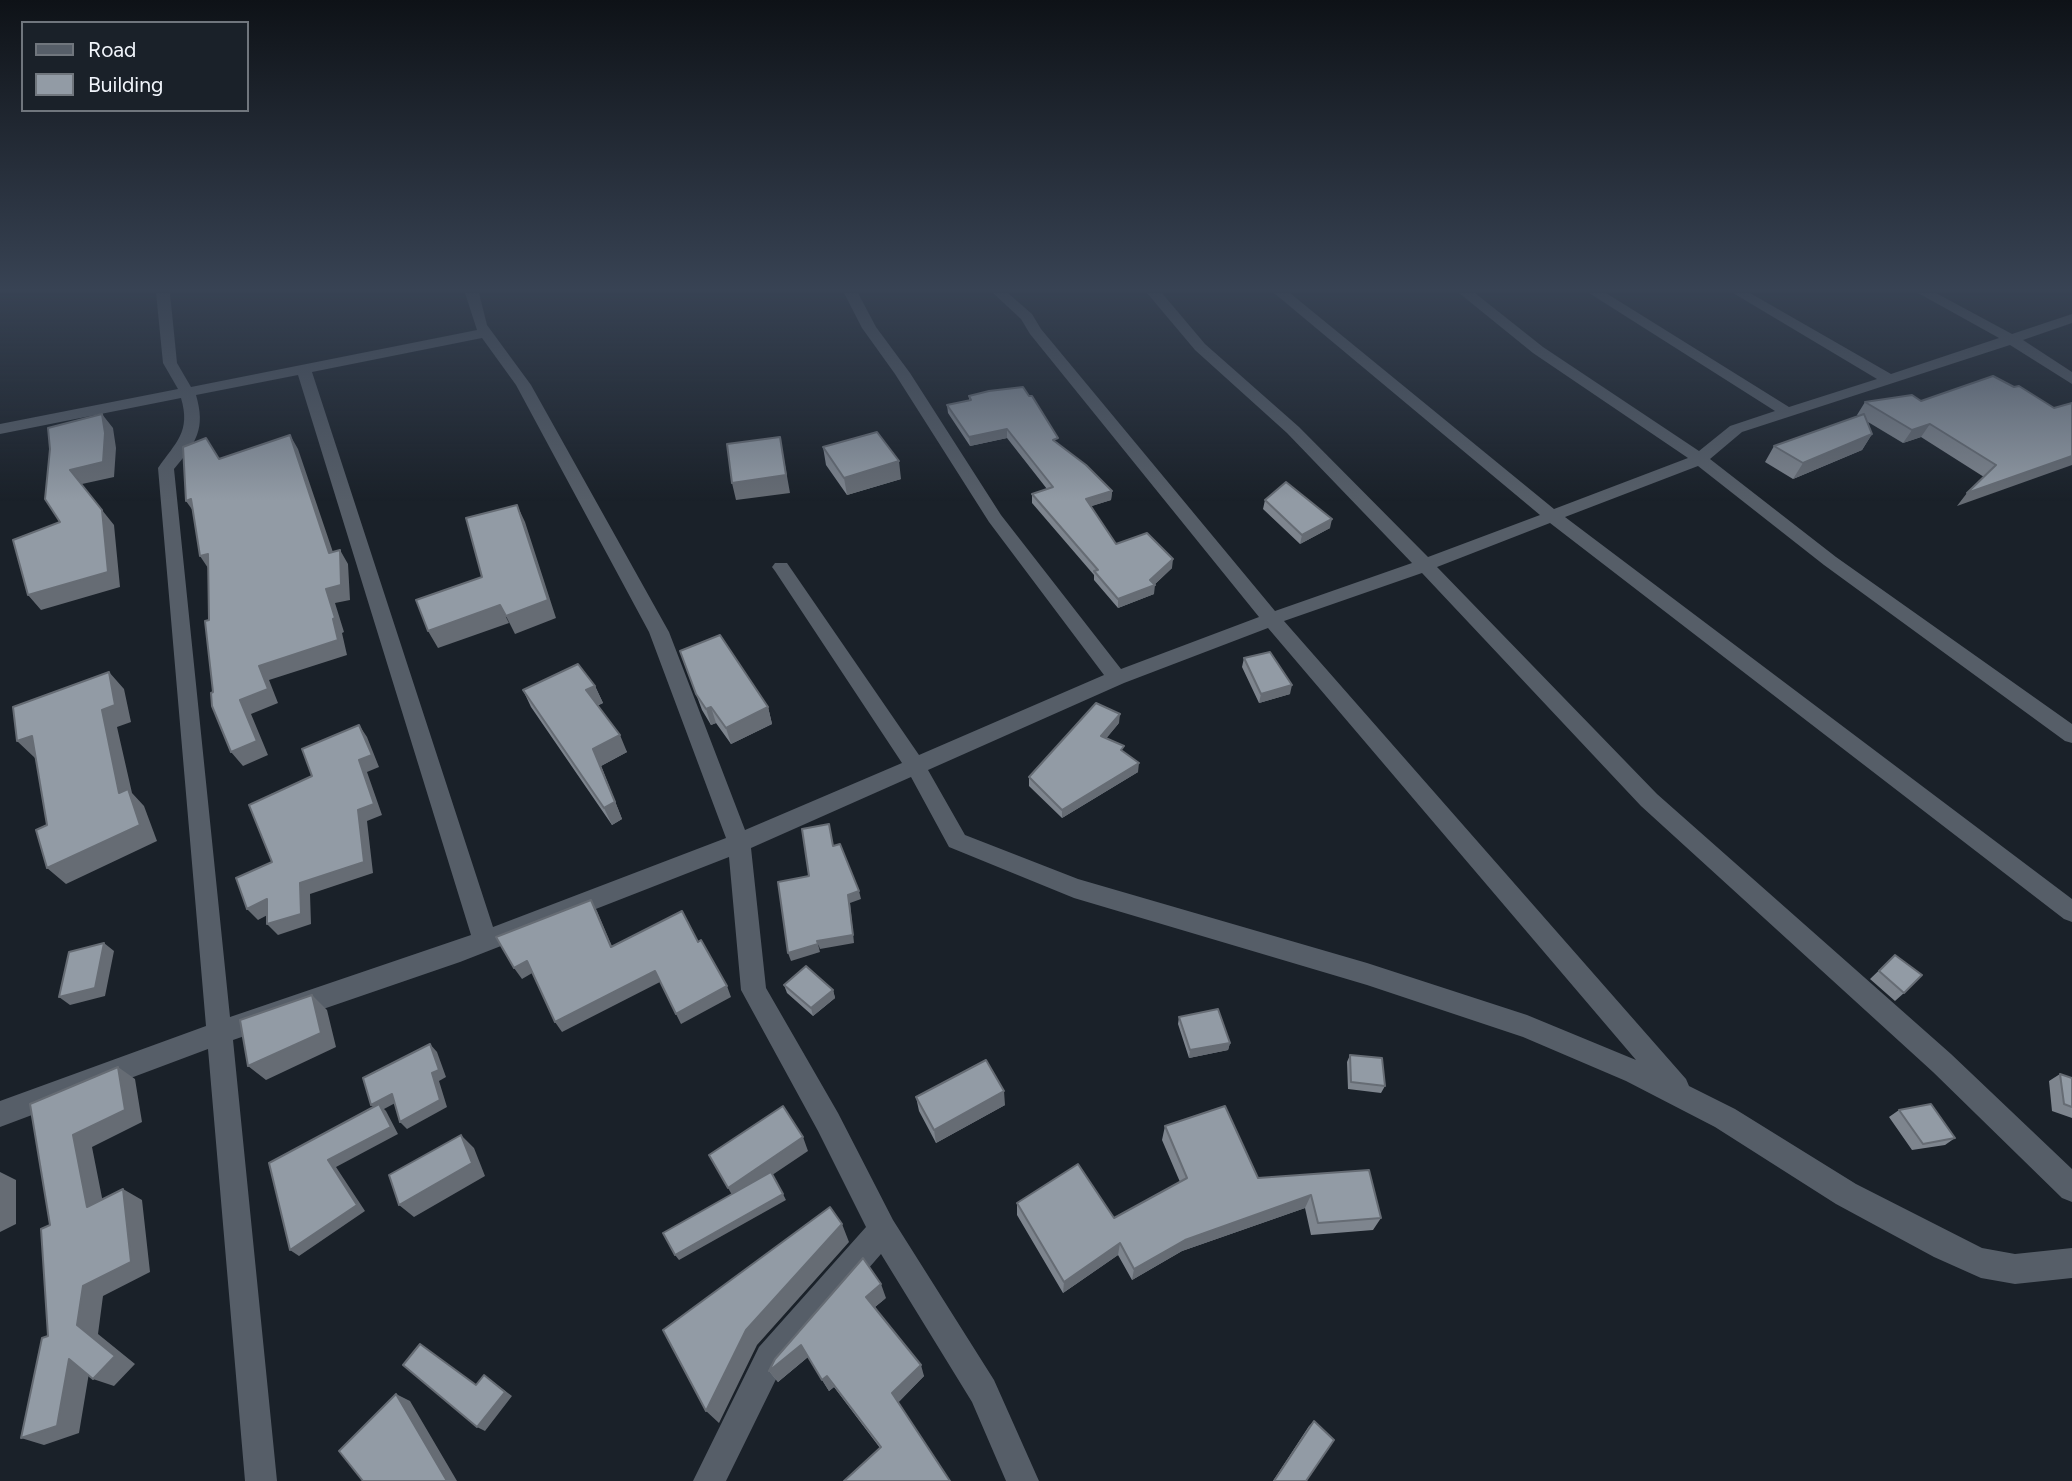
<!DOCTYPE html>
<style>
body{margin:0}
#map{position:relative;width:2072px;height:1481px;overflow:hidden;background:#1a2129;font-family:Figtree,sans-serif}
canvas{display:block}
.legend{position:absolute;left:21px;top:21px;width:228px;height:91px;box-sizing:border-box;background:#1a2129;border:2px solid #70767d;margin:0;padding:9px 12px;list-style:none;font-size:21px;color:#f1f5fb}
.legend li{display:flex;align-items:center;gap:14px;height:35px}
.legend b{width:35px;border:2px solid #70767d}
</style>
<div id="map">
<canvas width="2072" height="1481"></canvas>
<ul class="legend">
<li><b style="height:9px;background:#565e68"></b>Road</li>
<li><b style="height:19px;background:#929ba5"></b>Building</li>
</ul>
</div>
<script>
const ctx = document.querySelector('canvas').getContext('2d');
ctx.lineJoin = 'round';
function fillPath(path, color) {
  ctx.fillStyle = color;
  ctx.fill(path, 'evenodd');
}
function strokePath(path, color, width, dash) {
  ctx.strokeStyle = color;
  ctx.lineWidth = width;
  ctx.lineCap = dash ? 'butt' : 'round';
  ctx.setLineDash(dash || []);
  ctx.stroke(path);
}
const minor = new Path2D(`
 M156,293H170L177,363L191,387L477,330L465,293H479L487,325L531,385L669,632L745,830L902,763L775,571L772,567L775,563H787L919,755L1104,675L989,522L895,374L862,328L844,293H858L876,327L910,373L1001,515L1121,669L1259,617L1030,334L1021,319L993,293H1008L1032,314L1041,329L1275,611L1412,563L1287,433L1195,350L1147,293H1162L1205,344L1299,427L1428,557L1540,515L1274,293H1290L1554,509L1688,458L1533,353L1459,293H1475L1543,347L1699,451L1730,426L1775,411L1589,293H1606L1789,407L1877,379L1733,293H1750L1891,374L1999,338L1918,293H1936L2012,334L2072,314V323L2023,340L2072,372V384L2010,345L1742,432L1710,459L1836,557L2072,724V743L2065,741L1824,565L1698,466L1565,517L2072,899V922L2064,919L1550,523L1437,567L1657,794L1951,1054L2072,1169V1202L2062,1198L1933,1072L1641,806L1422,573L1284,621L1686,1079L1689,1086L1735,1109L1856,1184L1982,1248L2015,1254L2072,1248V1278L2015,1284L1981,1278L1934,1257L1836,1204L1715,1127L1626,1081L1523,1037L1367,985L1074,898L949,847L911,777L751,848L766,988L838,1113L893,1220L994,1380L1039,1481H1006L972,1402L881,1254L781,1369L726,1481H693L759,1347L866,1227L818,1131L741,990L729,857L460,962L233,1040L277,1481H245L208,1049L0,1127V1101L206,1026L158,468C176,442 191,432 181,398L0,434V424L178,389L163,363ZM482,338L516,385L649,632L726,838L493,927L312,372ZM298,375L471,935L230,1017L174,469C196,443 206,429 196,395ZM1268,628L1636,1060L1527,1015L1367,963L1078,879L965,835L928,770L1124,683Z`);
const wall = new Path2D(`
 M969,396L1058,443L1112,491L1111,500L1091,506L1116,544L1172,568L1154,585V594L1118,608L1094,580V575L1032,503V494L1047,489L1007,438L970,446L948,413L947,405L969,400Z
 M1921,401L2054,408L1957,506L1984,477L1921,437L1903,443L1868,422L1872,434L1862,450L1793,479L1765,462L1774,446L1858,416L1857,415L1865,402Z
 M823,447L901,479L847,495L826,465Z
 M1265,500L1330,528L1300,544L1263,509Z
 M680,651L768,707L772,724L731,744L716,723L711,725L702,710Z
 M1244,658L1290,694L1259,703L1242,667Z
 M595,686L603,703L597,706L627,752L601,766L622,819L612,825L531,707L523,690Z
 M1119,723L1106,738L1123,752L1138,772L1062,818L1029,786V777Z
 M1895,955L1904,993L1895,1001L1870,979Z
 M784,985L833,990L835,998L813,1016L787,993Z
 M1179,1017L1230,1043L1228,1050L1189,1058L1178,1024Z
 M1350,1055L1385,1086L1381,1093L1348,1089L1347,1062Z
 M2060,1074L2072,1078V1118L2052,1111L2049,1081Z
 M916,1097L1005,1105L936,1143L919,1111Z
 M1899,1110L1955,1138L1945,1145L1912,1150L1889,1117Z
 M1165,1126L1258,1178L1381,1218L1373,1230L1311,1235L1305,1208L1182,1251L1132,1280L1118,1255L1063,1293L1017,1215V1203L1114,1218L1180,1182L1162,1140Z
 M886,1298L875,1307L924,1376L898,1402L880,1448L834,1387L829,1391L808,1357L778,1382L769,1371Z
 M1314,1421L1306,1481H1273L1309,1426Z`);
const shadedWall = new Path2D(`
 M102,414L113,428L116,448L114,477L82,484L70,470Z
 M1930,424L1921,437L1903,443L1912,430Z
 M1007,429V438L970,446L969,437Z
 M1872,434L1862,450L1793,479L1803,463Z
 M290,435L298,449L338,567L329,553Z
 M780,437L790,493L736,500L732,483Z
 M2072,456V465L1957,506L1967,493Z
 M899,461L901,479L847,495L844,478Z
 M1112,491L1111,500L1086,508V499Z
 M191,499L196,515L186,501Z
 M517,505L525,522L556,618L515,634L506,616Z
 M102,510L114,525L120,587L41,610L28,595Z
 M1332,519L1330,528L1300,544L1302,535Z
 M340,550L348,564L350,600L335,603L344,632L342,633L347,655L269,680L278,703L251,714L268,755L243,766L231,752L240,700L259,666L326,589Z
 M208,554L210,571L200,556Z
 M1173,559L1172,568L1152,587L1155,585L1154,594L1118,608V599L1150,580Z
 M500,605L509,623L438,648L428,631Z
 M109,672L124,689L131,722L117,727L132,793L144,806L157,841L66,884L47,868L119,793L102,710Z
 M1292,685L1290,694L1259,703L1261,694Z
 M595,686L603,703L593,707L586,690Z
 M711,707L716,723L711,725L706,709Z
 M768,707L772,724L731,744L726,728Z
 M1120,714L1119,723L1101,745V736Z
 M359,725L367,737L379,767L367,772L382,815L367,821L373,873L310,894L311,924L278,935L267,924L358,810Z
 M620,735L627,752L601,766L622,819L612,825L604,808L593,749Z
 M32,736L49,753L35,758L17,741Z
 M1139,763L1138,772L1062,818V810Z
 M859,891L861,899L850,903L854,943L820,949L817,941L848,895Z
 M267,899L277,910L258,920L247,909Z
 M591,900L597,911L617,958L611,947Z
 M104,943L114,951L105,996L70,1005L59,997Z
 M818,944L820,952L791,961L788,953Z
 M527,961L534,972L522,979L514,968Z
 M655,971L660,982L562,1032L555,1022Z
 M727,986L731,997L681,1024L676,1014Z
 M833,990L835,998L813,1016L811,1008Z
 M312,995L327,1010L336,1047L266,1080L248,1066Z
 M1230,1043L1228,1050L1189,1058L1190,1050Z
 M430,1044L437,1052L446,1077L439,1081L447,1107L407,1129L400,1122L432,1073Z
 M118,1067L135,1079L142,1122L92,1147L106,1218L87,1207L73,1135Z
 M1004,1091L1005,1105L936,1143L934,1130Z
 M392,1094L399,1101L384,1109L386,1111L398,1134L336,1167L365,1211L299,1256L290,1250L328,1160L379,1112L371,1105Z
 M461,1135L474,1148L485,1176L414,1217L399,1205Z
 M803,1137L808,1151L735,1200L728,1188Z
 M0,1172L16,1180V1224L0,1232Z
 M123,1189L142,1200L150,1272L103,1296L98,1334L135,1364L114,1386L93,1379L77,1325L83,1286Z
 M783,1194L786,1200L679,1260L675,1255Z
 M1311,1195L1305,1208L1182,1251L1132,1280L1134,1269L1185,1240Z
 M842,1224L849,1242L757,1345L719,1423L706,1411L746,1330Z
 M1120,1243L1118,1255L1063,1293L1064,1282Z
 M881,1284L886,1298L871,1310L866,1297Z
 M801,1345L808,1357L778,1382L769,1371Z
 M69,1359L90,1367L79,1433L44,1445L21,1438Z
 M921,1365L924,1376L897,1404L892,1393Z
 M484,1375L512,1396L485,1431L477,1427Z
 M827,1376L834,1387L829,1391L822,1380Z
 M396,1394L410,1401L457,1481H447Z`);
const building = new Path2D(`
 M1993,376L2014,387L2019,386L2054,408L2072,403V456L1967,493L1996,465L1930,424L1912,430L1865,402L1912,395L1921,401Z
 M1023,387L1029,396H1032L1058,438L1053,440L1086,465L1112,491L1086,499L1116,544L1147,533L1173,559L1150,580L1155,585L1118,599L1094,571L1098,570L1032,494L1053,487L1007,429L969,437L947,405L971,400L969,396L989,391Z
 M102,414L105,433L103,462L70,470L102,510L108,572L28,595L13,540L60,522L45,499L50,449L48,428Z
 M1864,414L1872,434L1803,463L1774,446Z
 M877,432L899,461L844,478L823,447Z
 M290,435L329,553L340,550L341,585L326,589L335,618L333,619L338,640L259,666L268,689L240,700L257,741L231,752L212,706L211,693L213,692L205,621L209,620L208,554L200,556L191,499L186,501L183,447L206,438L219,459Z
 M780,437L786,475L732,483L727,444Z
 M1286,482L1332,519L1302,535L1265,500Z
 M517,505L548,600L506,616L500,605L428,631L416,600L482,577L466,518Z
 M720,635L768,707L726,728L711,707L706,709L696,694L680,651Z
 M1270,652L1292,685L1261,694L1244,658Z
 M578,664L595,686L586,690L620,735L593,749L615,802L604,808L523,690Z
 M109,672L115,705L102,710L119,793L128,789L140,825L47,868L36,830L47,825L32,736L17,741L13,707Z
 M1096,703L1120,714L1101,736L1124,746L1121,750L1139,763L1062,810L1029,777Z
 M359,725L372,755L359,760L374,804L358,810L364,862L300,883L301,914L267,924V899L247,909L236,878L272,862L249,805L312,776L302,749Z
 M829,824L833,846L840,844L859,891L848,895L853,935L817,941L818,944L788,953L778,882L809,876L802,829Z
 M591,900L611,947L682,911L698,942L701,940L727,986L676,1014L655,971L555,1022L527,961L514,968L496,937Z
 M104,943L95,988L59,997L69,952Z
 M1895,955L1922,975L1904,993L1879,971Z
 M806,966L833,990L811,1008L784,985Z
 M312,995L321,1033L248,1066L240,1020Z
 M1218,1009L1230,1043L1190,1050L1179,1017Z
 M430,1044L439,1070L432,1073L440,1100L400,1122L392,1094L371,1105L363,1078Z
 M1350,1055L1382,1058L1385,1086L1351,1082Z
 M986,1060L1004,1091L934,1130L916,1097Z
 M118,1067L125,1110L73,1135L87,1207L123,1189L131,1262L83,1286L77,1325L115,1356L93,1379L69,1359L57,1426L21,1438L42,1338L48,1336L41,1229L50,1225L30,1104Z
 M2060,1074L2072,1078V1107L2064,1104Z
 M379,1104L391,1127L328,1160L357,1205L290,1250L269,1163Z
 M1931,1104L1955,1138L1923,1144L1899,1110Z
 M783,1106L803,1137L728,1188L709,1155Z
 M1225,1106L1258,1178L1369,1170L1381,1218L1318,1223L1311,1195L1185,1240L1134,1269L1120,1243L1064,1282L1017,1203L1078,1164L1114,1218L1187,1178L1165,1126Z
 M461,1135L472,1163L399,1205L389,1175Z
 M771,1172L783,1194L675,1255L663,1233Z
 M830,1207L842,1224L746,1330L706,1411L663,1330Z
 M863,1258L881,1284L866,1297L921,1365L892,1393L950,1481H844L881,1447L827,1376L822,1380L801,1345L769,1371L775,1359Z
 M420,1344L476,1385L484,1375L505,1392L477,1427L403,1365Z
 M396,1394L447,1481H363L339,1451Z
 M1314,1421L1334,1440L1306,1481H1274Z`);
fillPath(minor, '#565e68');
fillPath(wall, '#7e858e');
fillPath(shadedWall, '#666c74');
fillPath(building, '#929ba5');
strokePath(building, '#666c74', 2);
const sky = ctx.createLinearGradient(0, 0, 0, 501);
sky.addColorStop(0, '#0e1217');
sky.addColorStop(0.58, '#384354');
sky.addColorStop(1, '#38435400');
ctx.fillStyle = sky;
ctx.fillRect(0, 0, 2072, 501);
</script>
